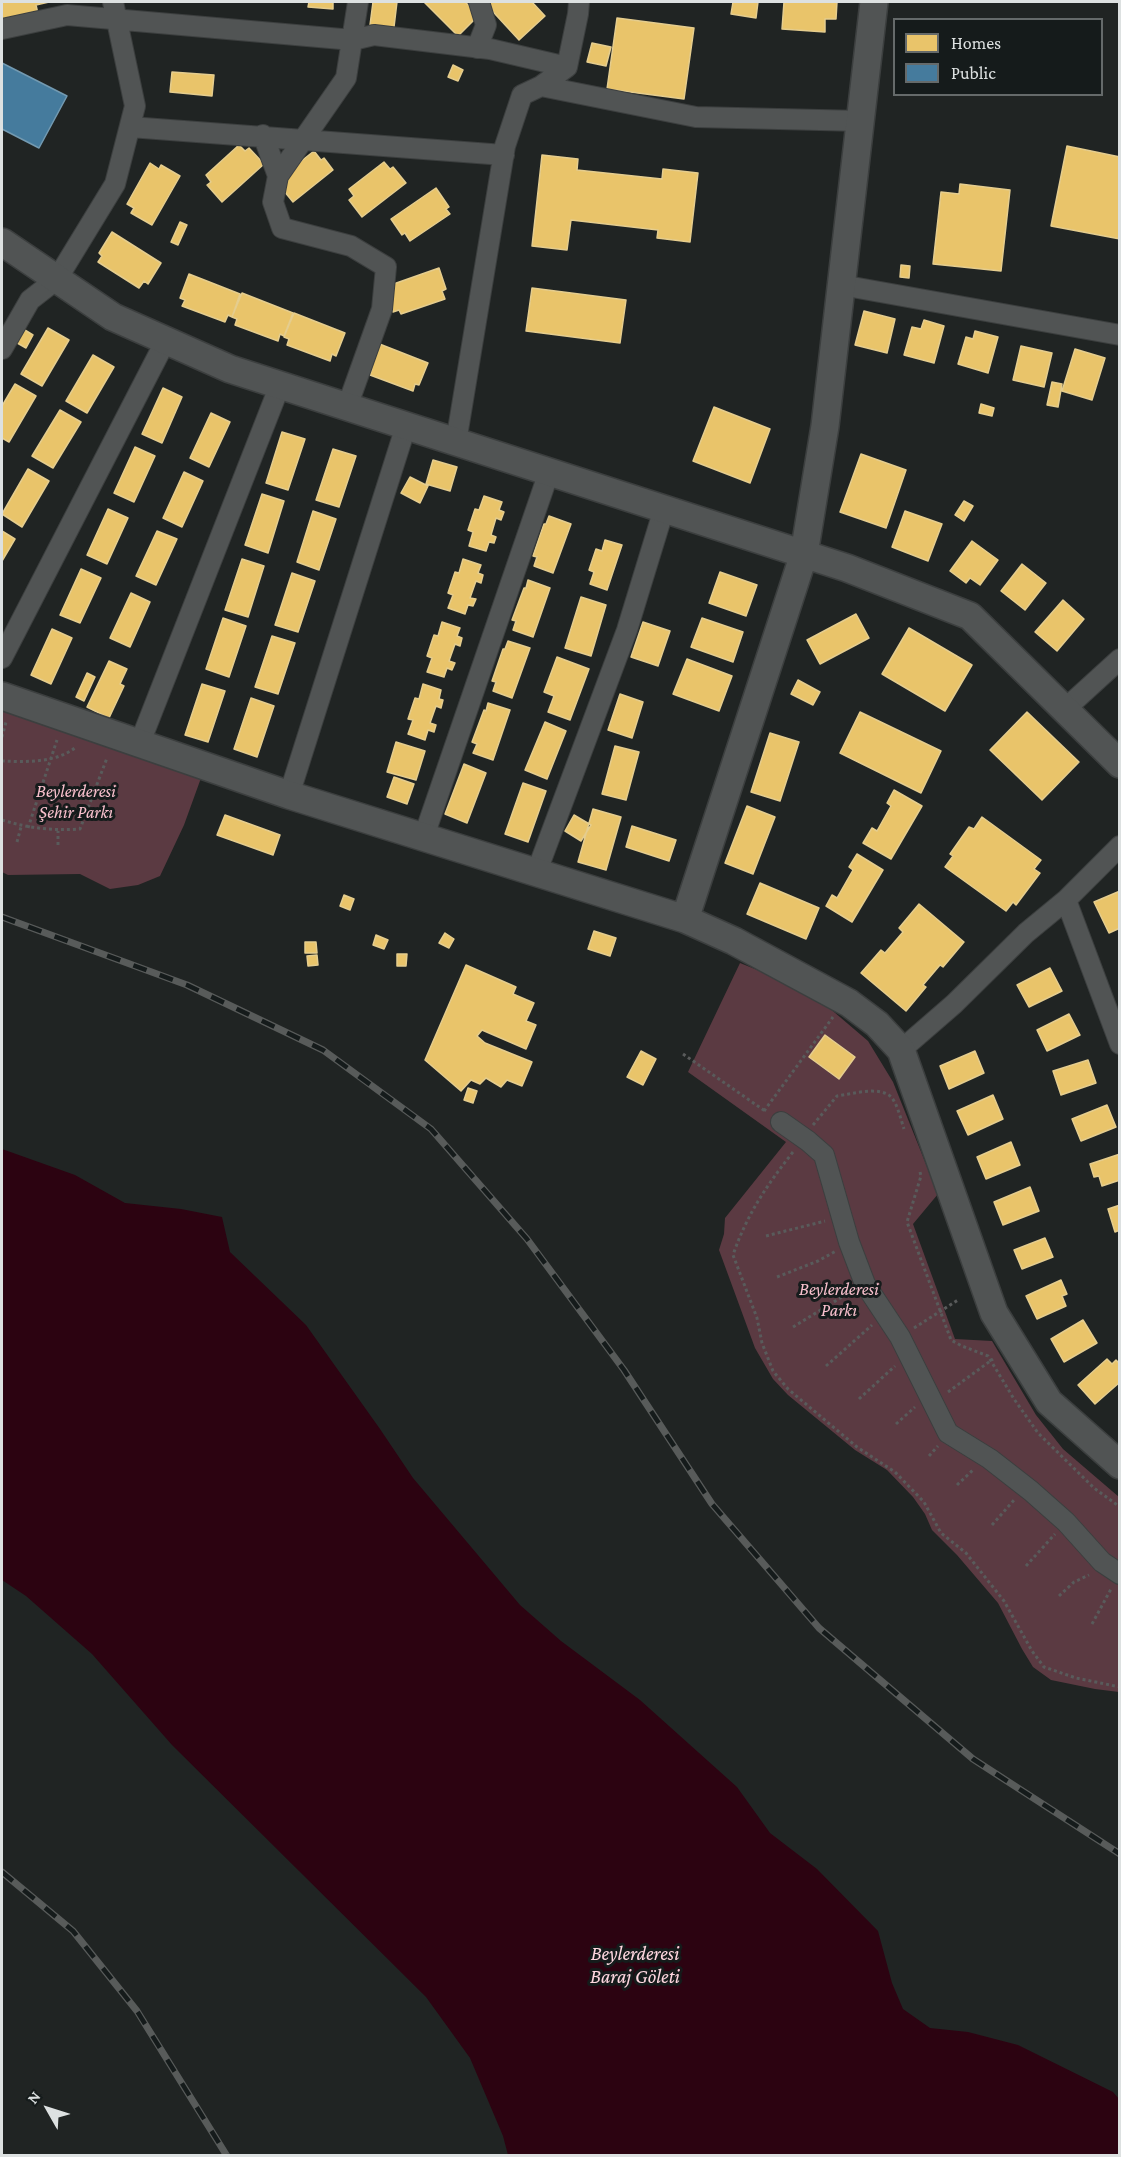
<!DOCTYPE html>
<meta charset="utf-8">
<style>
body{margin:0}
#map{position:relative;width:1121px;height:2157px;overflow:hidden;background:#202423;font-family:"Crimson Pro",serif}
canvas{display:block}
.frame{position:absolute;inset:0;border:3px solid #dde1e1;pointer-events:none}
.legend{position:absolute;left:893px;top:18px;width:210px;height:78px;box-sizing:border-box;background:#151b1b;border:2px solid #656a6a;margin:0;padding:8px 10px;list-style:none;font-size:18px;color:#dde1e1}
.legend li{display:flex;align-items:center;gap:12px;height:30px}
.legend b{width:30px;border:2px solid #656a6a}
.north{position:absolute;left:18px;top:2079px;width:60px;height:60px;-webkit-text-stroke:4px #151b1b;paint-order:stroke;rotate:309deg;font-size:16px;font-weight:700;line-height:24px;text-align:center;color:#dde1e1}
.north::after{content:'';display:block;margin:auto;width:21px;height:27px;background:#dde1e1;clip-path:polygon(50% 0,100% 100%,50% 72%,0 100%)}
</style>
<div id="map">
<canvas width="1121" height="2157"></canvas>
<div class="frame"></div>
<ul class="legend">
<li><b style="height:16px;background:#e9c46a"></b>Homes</li>
<li><b style="height:16px;background:#457b9d"></b>Public</li>
</ul>
<div class="north">N</div>
</div>
<script>
const ctx = document.querySelector('canvas').getContext('2d');
ctx.lineJoin = 'round';
function fillPath(path, color) {
  ctx.fillStyle = color;
  ctx.fill(path, 'evenodd');
}
function strokePath(path, color, width, dash) {
  ctx.strokeStyle = color;
  ctx.lineWidth = width;
  ctx.lineCap = dash ? 'butt' : 'round';
  ctx.setLineDash(dash || []);
  ctx.stroke(path);
}
function label(font, color, halo, rows, align = 'center') {
  ctx.font = font + ' "Crimson Pro",serif';
  ctx.lineWidth = 6;
  ctx.setLineDash([]);
  ctx.textBaseline = 'middle';
  ctx.strokeStyle = halo;
  ctx.fillStyle = color;
  for (const [text, x, y, turn = 0] of rows) {
    ctx.save();
    ctx.translate(x, y);
    ctx.rotate((+turn || 0) * Math.PI / 180);
    ctx.textAlign = isNaN(turn) ? turn : align;
    if (halo) ctx.strokeText(text, 0, 0);
    ctx.fillText(text, 0, 0);
    ctx.restore();
  }
}
const green = new Path2D(`
 M2,695L205,767L184,825L160,876L138,885L110,889L80,874L8,875L2,872Z
 M740,963L790,983L827,1006L868,1041L893,1082L938,1194L913,1224L955,1339L992,1341L1036,1415L1063,1449L1119,1497V1692L1095,1689L1051,1680L1033,1667L1022,1649L998,1603L957,1555L932,1530L925,1514L913,1497L887,1470L855,1450L788,1395L773,1379L755,1348L719,1250L724,1234L725,1218L786,1142L688,1072Z`);
const water = new Path2D(`
 M2,1149L75,1175L125,1203L181,1209L222,1217L230,1252L306,1325L380,1429L413,1478L520,1605L561,1641L640,1700L737,1787L770,1833L817,1869L878,1931L892,1983L903,2009L930,2028L968,2032L1018,2045L1113,2092L1119,2099V2155H508L503,2136L470,2058L426,1997L172,1745L92,1654L26,1596L2,1580Z`);
const homes = new Path2D(`
 M2,2H49L36,5L38,14L2,22Z
 M309,2H333V9L308,7Z
 M373,2H397L394,27L370,25Z
 M424,2H465L479,15L458,36Z
 M484,2H532L545,16L519,40Z
 M733,2H758L756,18L731,14Z
 M784,2H837L836,19H825V32L782,29Z
 M617,18L694,28L684,99L607,89Z
 M592,43L611,47L606,66L587,62Z
 M453,65L463,70L458,81L448,77Z
 M172,72L214,75L212,96L170,92Z
 M239,145L245,151L249,148L264,164L222,202L207,185L211,182L206,175Z
 M1067,146L1120,157V239L1051,226Z
 M314,151L321,160L324,158L333,170L293,202L280,186L281,177Z
 M542,155L578,159L577,170L662,179L663,169L698,173L690,242L657,238L658,230L571,220L567,250L532,246Z
 M384,162L390,169L393,167L406,183L362,217L349,200L354,196L349,189Z
 M150,163L159,169L161,165L180,176L152,225L131,213L134,208L127,204Z
 M960,184L1010,190L1001,271L933,264L941,192L959,194Z
 M436,188L449,207L446,209L450,214L410,241L405,233L402,235L391,219Z
 M180,222L187,225L178,245L171,242Z
 M112,232L161,263L148,284L144,281L139,288L98,262L102,256L99,253Z
 M901,265L910,266L909,278L900,277Z
 M439,268L446,289L442,291L445,299L401,314L399,310L393,312L385,287Z
 M189,274L240,294L232,317L228,315L225,322L182,306L185,300L180,298Z
 M532,288L626,300L620,343L526,331Z
 M242,293L293,313L284,336L280,334L278,341L235,325L237,319L232,317Z
 M864,311L895,319L887,353L855,345Z
 M294,313L345,333L336,356L332,354L330,361L287,345L289,339L284,337Z
 M924,320L944,326L934,363L904,355L912,327L921,329Z
 M20,327L33,335L26,348L12,340Z
 M48,328L69,340L42,386L21,374Z
 M975,331L998,337L988,373L958,364L966,337L973,339Z
 M377,343L428,363L419,385L415,384L413,391L370,375L372,369L367,367Z
 M1021,346L1052,353L1044,387L1013,380Z
 M1075,349L1105,358L1092,400L1062,391Z
 M93,355L114,367L87,413L66,401Z
 M1052,382L1062,384L1058,407L1047,405Z
 M15,384L36,396L9,442L2,438V406Z
 M163,388L182,397L162,443L142,434Z
 M981,404L994,408L992,416L979,413Z
 M714,407L770,429L750,483L693,461Z
 M60,410L81,422L53,468L32,456Z
 M211,413L230,422L209,467L190,458Z
 M282,432L305,439L288,490L266,483Z
 M135,447L155,456L134,502L114,493Z
 M333,449L356,456L339,507L316,500Z
 M861,454L906,470L886,528L840,512Z
 M433,460L457,467L450,491L426,484Z
 M28,469L49,481L22,527L2,514Z
 M184,472L203,481L182,527L163,518Z
 M410,477L428,486L420,503L401,493Z
 M262,494L284,501L268,553L245,545Z
 M484,496L502,502L499,510L504,512L501,520L496,518L491,535L496,537L494,543L489,542L486,551L469,546L473,532L468,530L475,509L479,510Z
 M964,501L973,506L964,521L955,515Z
 M108,509L128,518L107,564L87,555Z
 M313,511L336,519L319,570L297,562Z
 M905,511L942,524L928,561L892,547Z
 M549,516L571,524L553,573L534,566L537,557L533,556L544,524H546Z
 M2,531L15,539L2,561Z
 M157,531L177,539L156,585L136,576Z
 M605,540L622,545L607,590L590,584L594,572L589,570L596,549L602,551Z
 M972,541L998,560L980,585L970,578L966,583L950,571Z
 M242,559L264,566L248,617L225,610Z
 M463,559L481,565L478,573L483,575L481,583L476,581L470,598L476,599L473,606L468,605L465,614L448,608L453,595L448,593L455,572L459,573Z
 M1022,564L1046,583L1025,610L1001,591Z
 M81,569L101,578L80,623L60,615Z
 M720,572L757,585L746,616L709,603Z
 M292,573L315,581L298,632L275,625Z
 M528,580L550,588L533,637L513,630L516,621L512,620L524,588H526Z
 M131,593L150,602L130,647L110,638Z
 M581,597L606,605L591,656L565,648Z
 M1063,600L1084,619L1057,651L1035,632Z
 M856,614L869,638L820,664L807,640Z
 M223,618L246,626L229,677L206,669Z
 M702,618L743,632L733,662L691,647Z
 M442,622L460,628L457,636L462,638L460,646L455,644L449,661L455,663L452,670L447,668L444,677L427,672L432,658L427,656L434,635L438,636Z
 M643,622L670,631L658,666L631,657Z
 M909,628L972,665L945,711L882,674Z
 M52,629L72,638L51,684L31,675Z
 M272,636L295,643L278,694L255,687Z
 M508,641L530,648L512,698L493,691L496,682L492,681L503,649H505Z
 M557,657L589,669L570,720L548,712L554,696L544,692Z
 M687,659L732,676L719,711L673,694Z
 M109,661L127,669L120,684L124,686L109,718L87,707Z
 M87,673L95,677L84,701L76,697Z
 M798,680L820,692L813,705L791,694Z
 M202,684L225,691L208,742L185,735Z
 M423,684L441,690L439,699L443,700L441,708L436,706L430,723L436,725L434,732L428,730L425,740L408,734L413,720L408,719L415,698L419,699Z
 M620,694L643,702L632,738L608,730Z
 M251,698L274,706L257,757L234,749Z
 M488,703L510,710L493,760L473,753L477,744L472,742L484,710L486,711Z
 M860,712L941,751L921,793L840,753Z
 M1027,712L1079,762L1042,800L990,750Z
 M545,722L566,731L547,779L525,770Z
 M770,733L799,742L780,801L751,792Z
 M396,742L425,751L416,780L387,772Z
 M615,746L639,752L626,800L602,794Z
 M464,764L486,773L467,823L445,814Z
 M394,777L414,784L407,804L387,797Z
 M523,783L546,791L528,842L505,834Z
 M894,790L922,806L891,859L863,843L872,828L877,831L891,806L887,803Z
 M747,806L775,817L753,874L725,863Z
 M593,809L621,817L606,870L578,862Z
 M225,815L280,835L273,855L217,835Z
 M574,815L591,825L581,841L565,831Z
 M982,817L1041,860L1034,869L1040,873L1016,905L1013,902L1006,911L945,867L953,856L950,854L969,827L974,829Z
 M632,826L676,840L669,861L626,847Z
 M857,854L883,870L852,922L826,906L832,895L837,898L853,870L849,867Z
 M760,883L819,908L806,939L747,914Z
 M1120,891V928L1109,933L1094,902Z
 M344,895L354,899L350,910L340,906Z
 M919,904L964,942L943,967L940,965L923,985L926,987L906,1011L861,973L881,950L885,953L903,932L899,928Z
 M594,931L616,938L610,956L588,949Z
 M445,933L454,939L449,948L439,943Z
 M376,935L388,940L384,949L373,945Z
 M305,942H316L317,953H305Z
 M397,954H407L406,966H397Z
 M317,955L318,965L308,966L307,956Z
 M466,965L516,987L513,994L534,1003L526,1021L536,1025L526,1049L482,1030L477,1036L485,1043L532,1062L522,1086L507,1080L501,1087L486,1078L480,1084L471,1080L461,1091L425,1060Z
 M1050,968L1062,991L1029,1007L1017,985Z
 M1069,1014L1080,1035L1047,1051L1037,1030Z
 M825,1035L855,1057L839,1079L809,1057Z
 M641,1051L656,1059L643,1085L627,1077Z
 M975,1051L984,1073L949,1089L940,1066Z
 M1088,1060L1096,1083L1061,1095L1053,1071Z
 M468,1088L477,1091L473,1103L464,1100Z
 M993,1095L1003,1119L968,1135L957,1111Z
 M1107,1105L1116,1127L1081,1141L1072,1119Z
 M1011,1142L1020,1165L986,1179L977,1157Z
 M1120,1154V1180L1102,1186L1099,1176L1094,1177L1090,1164Z
 M1030,1187L1039,1211L1003,1225L994,1202Z
 M1120,1205V1230L1115,1232L1108,1209Z
 M1045,1238L1053,1257L1022,1269L1014,1250Z
 M1061,1280L1067,1294L1062,1296L1066,1306L1037,1319L1026,1296Z
 M1083,1320L1097,1343L1064,1362L1051,1339Z
 M1107,1359L1112,1364L1116,1360L1120,1364V1382L1095,1404L1078,1385Z`);
const public = new Path2D(`
 M2,63L67,96L39,148L2,129Z`);
const path = new Path2D(`
 M2,737L6,722
 M2,761C25,762 57,763 76,747
 M2,820C28,828 52,831 80,829L107,758
 M28,828L57,740
 M17,842L21,827
 M58,845V831
 M683,1054L765,1111
 M764,1111L833,1017
 M813,1125L837,1096C852,1094 881,1085 892,1098C898,1106 901,1120 904,1129
 M793,1152C767,1185 747,1214 733,1255L757,1318L762,1343L773,1371L788,1389L857,1447L895,1472L924,1502L941,1533L966,1553L1004,1601L1032,1651L1044,1667L1076,1678L1120,1687
 M920,1172L921,1176L907,1222L951,1340L962,1346L988,1356L1014,1399L1038,1433L1094,1488L1120,1507
 M766,1236L825,1221
 M777,1277L818,1261L836,1251
 M793,1327L850,1292
 M914,1328L958,1300
 M826,1366L872,1325
 M948,1392L993,1359
 M859,1399L895,1366
 M896,1424L915,1407
 M929,1456L938,1446
 M957,1485L973,1470
 M992,1525L1015,1499
 M1026,1566L1055,1534
 M1059,1596L1074,1582L1089,1575
 M1092,1624L1111,1589`);
const street = new Path2D(`
 M2,29L67,15L353,40L374,35L490,49L567,67
 M477,48L486,25L479,2
 M541,86L696,117L861,121
 M130,127L504,155
 M263,135L278,176
 M841,285L1120,335
 M2,349L30,300L57,279L115,184L135,106L113,2
 M347,407L382,309L386,267L351,246L282,228L273,202L278,176L346,78L358,2
 M456,442L505,146L522,95L541,86L567,67L578,14L579,2
 M2,658L166,340
 M1064,710L1120,659
 M139,745L280,385
 M289,795L406,426
 M424,836L549,472
 M1120,846L1066,900L1120,1044
 M537,871L627,630L664,509
 M901,1050L954,1004L1026,933L1066,900
 M781,1122L808,1141L824,1155L849,1242L865,1284L900,1337L948,1433L990,1459L1031,1491L1066,1522L1102,1562L1120,1574`);
const secondary = new Path2D(`
 M2,242L113,317L230,369L847,568L970,616L1120,764
 M2,696L289,795L685,919L734,941L849,1003L877,1024L901,1050L994,1313L1049,1402L1120,1465
 M685,919L804,554L825,426L874,2`);
const rail = new Path2D(`
 M2,917L187,985L323,1050L431,1129L527,1239L624,1370L712,1504L819,1628L973,1759L1120,1854
 M2,1872L73,1931L137,2011L227,2156`);
const parkNames = [
 ["Beylerderesi",76,791],
 ["Şehir Parkı",76,812],
 ["Beylerderesi",839,1289],
 ["Parkı",839,1310]
];
const waterNames = [
 ["Beylerderesi",635,1954],
 ["Baraj Göleti",635,1977]
];
fillPath(green, '#5b3a42');
fillPath(water, '#2c0311');
fillPath(homes, '#e9c46a');
strokePath(homes, '#e5cd8e', 1.5);
fillPath(public, '#457b9d');
strokePath(public, '#739ab1', 1.5);
strokePath(street, '#3c3f3f', 22);
strokePath(secondary, '#3c3f3f', 30);
strokePath(path, '#595b5b', 3, [3, 3]);
strokePath(street, '#515454', 20);
strokePath(secondary, '#515454', 27);
strokePath(rail, '#585b5a', 7);
strokePath(rail, '#151b1b', 4.5, [14]);
label('italic 18px', '#f9c0cd', '#151b1b', parkNames);
label('italic 20px', '#ffd7e0', '#151b1b', waterNames);
</script>
